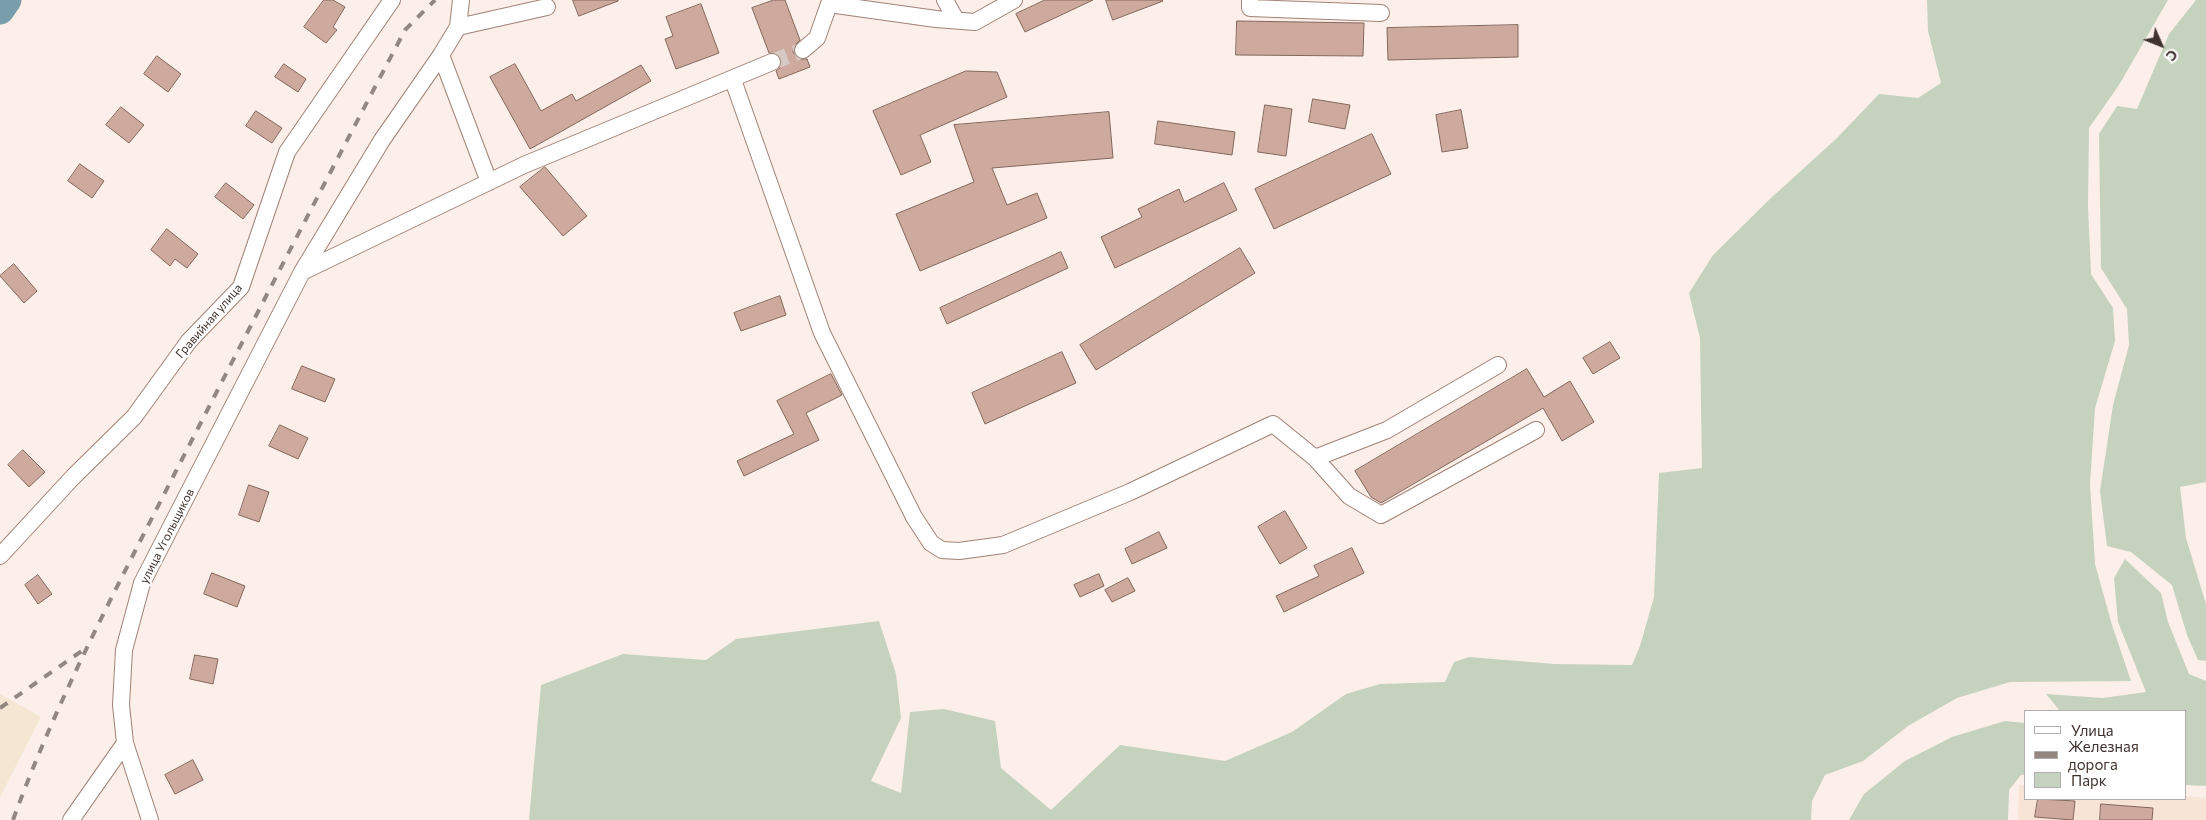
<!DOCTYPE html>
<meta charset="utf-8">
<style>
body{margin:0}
#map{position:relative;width:2206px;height:820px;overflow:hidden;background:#fcefe9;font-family:Commissioner,sans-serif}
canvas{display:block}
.legend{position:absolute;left:2024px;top:710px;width:162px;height:90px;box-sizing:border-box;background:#fff;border:1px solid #b3adab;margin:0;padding:6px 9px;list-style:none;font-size:15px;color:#40332e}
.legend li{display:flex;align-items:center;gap:10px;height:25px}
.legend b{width:25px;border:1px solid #b3adab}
.north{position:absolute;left:2136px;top:20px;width:50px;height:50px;-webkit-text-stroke:4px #fff;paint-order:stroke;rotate:134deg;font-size:14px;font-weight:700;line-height:20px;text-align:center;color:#40332e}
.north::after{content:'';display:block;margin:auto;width:18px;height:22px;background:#40332e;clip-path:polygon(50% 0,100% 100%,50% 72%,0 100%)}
</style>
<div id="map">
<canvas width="2206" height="820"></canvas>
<ul class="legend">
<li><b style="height:6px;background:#fff"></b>Улица</li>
<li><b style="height:6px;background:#948782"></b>Железная дорога</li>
<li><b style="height:14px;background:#c5d2bd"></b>Парк</li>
</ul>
<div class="north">С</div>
</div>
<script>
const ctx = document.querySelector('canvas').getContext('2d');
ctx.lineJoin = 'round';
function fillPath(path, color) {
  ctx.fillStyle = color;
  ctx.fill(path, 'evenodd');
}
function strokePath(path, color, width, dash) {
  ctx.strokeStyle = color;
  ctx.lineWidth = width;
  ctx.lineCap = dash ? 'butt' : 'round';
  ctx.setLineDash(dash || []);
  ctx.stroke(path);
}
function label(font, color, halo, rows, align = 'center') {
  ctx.font = font + ' Commissioner,sans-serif';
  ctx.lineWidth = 4;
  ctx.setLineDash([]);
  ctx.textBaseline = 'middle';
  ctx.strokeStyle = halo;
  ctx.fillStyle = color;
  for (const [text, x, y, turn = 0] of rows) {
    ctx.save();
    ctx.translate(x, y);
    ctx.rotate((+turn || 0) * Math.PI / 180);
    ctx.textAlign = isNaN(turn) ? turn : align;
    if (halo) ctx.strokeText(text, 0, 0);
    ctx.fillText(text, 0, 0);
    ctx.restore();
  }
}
const commercial = new Path2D(`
 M0,694L41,717L0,797Z`);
const industrial = new Path2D(`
 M2019,785H2025V799H2185V796L2206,798V820H2018Z`);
const green = new Path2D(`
 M1927,0H2168L2119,85L2089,128L2088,206L2091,274L2113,308L2115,341L2095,408L2090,484L2095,564L2112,625L2131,681L2010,682L1957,698L1908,726L1863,761L1825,775L1812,801L1811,820H529L541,685L623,654L706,660L736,639L879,621L896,674L901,718L871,781L901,793L910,712L944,709L995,721L1001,768L1051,810L1120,745L1225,761L1292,732L1346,694L1380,684L1445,682L1454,662L1469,657L1555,664L1632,665L1640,646L1654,597L1659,473L1702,468L1700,338L1689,293L1713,255L1771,198L1837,138L1879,94L1918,98L1941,83L1928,31Z
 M2196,0H2206V482L2180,487L2186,538L2206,604V661L2198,660L2187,635L2172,585L2131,552L2107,546L2100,491L2113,405L2129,345L2127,309L2101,268L2099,134L2117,106L2137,109L2169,34Z
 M2125,559L2161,593L2168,622L2189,674L2206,681V786L2185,785V711H2060L2046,694L2103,698L2146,692L2118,622L2114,578Z
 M2005,721L2025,723V775H2021L2009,790L2008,820H1849L1864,794L1905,761L1952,737Z`);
const river = new Path2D(`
 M0,10L7,0`);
const building = new Path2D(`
 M324,0H333L345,7L333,27L337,30L326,43L304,27Z
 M573,0H618V1L579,16Z
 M774,0H785L800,40L794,46L793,52L799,59H807L810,67L779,79L776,71L780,68L781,59L778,54L769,53L752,8Z
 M1045,0H1093L1025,32L1016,14Z
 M1106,0H1162L1163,1L1113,20Z
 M701,4L719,53L676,69L665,39L673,36L666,17Z
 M1237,21L1364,23L1363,56L1236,55Z
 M1518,25V57L1388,60L1387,28Z
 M157,56L181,74L168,92L144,74Z
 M284,64L306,79L298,92L275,77Z
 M515,64L541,111L572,94L576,101L641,65L651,81L530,149L490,77Z
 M966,71L997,72L1007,97L920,135L931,162L901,175L873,111Z
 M1313,99L1350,105L1345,129L1309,122Z
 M1265,105L1292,109L1286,156L1258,152Z
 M121,107L144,125L129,143L106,125Z
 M1461,110L1468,148L1442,152L1436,115Z
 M256,111L282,128L272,143L246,126Z
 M1109,112L1113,158L992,168L1007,205L1037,193L1047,218L920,271L896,214L974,182L954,125Z
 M1158,121L1235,132L1232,155L1155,144Z
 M1372,134L1391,174L1274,229L1255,189Z
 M80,164L104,181L92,198L68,181Z
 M545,167L587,216L563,236L520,187Z
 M226,183L254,205L243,219L215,197Z
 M1224,183L1237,210L1115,268L1101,237L1142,217L1138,209L1179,189L1184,202Z
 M167,229L198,254L187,268L175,259L170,266L151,250Z
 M1240,248L1255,273L1096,370L1080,345Z
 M1061,252L1068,268L947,324L940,308Z
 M14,264L37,291L24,303L0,276Z
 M780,296L786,315L741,331L734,313Z
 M1610,342L1620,358L1593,374L1583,358Z
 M1062,352L1076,383L985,424L972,393Z
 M302,366L335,379L325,402L292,389Z
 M1527,369L1544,397L1570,381L1594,422L1562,441L1543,408L1381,503L1371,497L1355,471Z
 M831,374L842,395L806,413L819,440L744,476L737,461L794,434L777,401Z
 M280,425L308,438L298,459L269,446Z
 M23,450L45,472L29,487L8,465Z
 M249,485L269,492L259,522L239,515Z
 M1285,511L1307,548L1280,564L1258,527Z
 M1159,532L1167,548L1132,564L1125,549Z
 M1352,548L1364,573L1284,612L1276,596L1319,576L1314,566Z
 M212,573L245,586L237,607L204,594Z
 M1099,574L1104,586L1080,597L1074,585Z
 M38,575L52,594L38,604L25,585Z
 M1128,578L1135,591L1112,602L1105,590Z
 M195,655L218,659L213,684L190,679Z
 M193,760L203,780L175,794L165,775Z
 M2038,799L2075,801L2073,820L2035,817Z
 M2101,804L2153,808L2152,820H2100Z`);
const minorTunnel = new Path2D(`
 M772,62L803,50`);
const minor = new Path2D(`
 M945,0L956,20
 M1250,0V8L1381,13
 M458,27L547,7
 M803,50L817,38L829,4L936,19L975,22L1014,0
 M441,55L489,182
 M733,80L822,333L914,517L931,543L942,550L959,551L1003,545L1130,492L1273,424L1315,458L1387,430L1498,365
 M302,272L524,165L772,62
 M1315,458L1349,496L1381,515L1536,430
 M0,556L73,477L134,417L189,341L241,287L287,152L392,0
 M71,820L125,743
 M150,820L125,743L121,705L124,650L142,583L302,272L382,140L441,55L458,27L461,0`);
const rail = new Path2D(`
 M0,708L86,648
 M13,820C57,699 118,585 176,471C252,323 328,176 405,30L435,0`);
const streetNames = [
 ["Гравийная улица",209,321,-49],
 ["улица Угольщиков",167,536,-63]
];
fillPath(commercial, '#f5e5d3');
fillPath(industrial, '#f7e4d4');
fillPath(green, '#c5d2bd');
strokePath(river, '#799eab', 29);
fillPath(building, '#cdaa9d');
strokePath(building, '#84675c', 1);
strokePath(minorTunnel, '#d6c9c4', 16, [16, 8]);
strokePath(minor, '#a08276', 18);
strokePath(minor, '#fff', 16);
strokePath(rail, '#948782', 4, [9, 9]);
label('12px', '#40332e', '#fff', streetNames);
</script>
